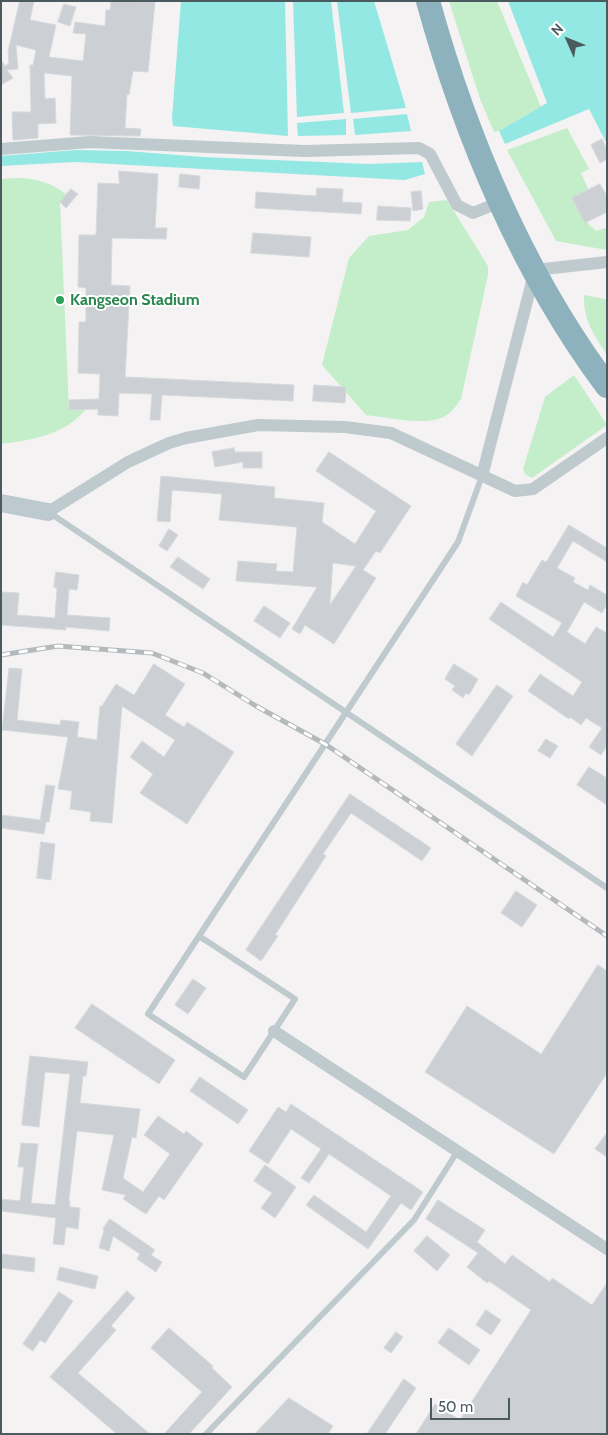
<!DOCTYPE html>
<style>
body{margin:0}
#map{position:relative;width:608px;height:1435px;overflow:hidden;background:#f4f2f2;font-family:Cabin,sans-serif}
canvas{display:block}
.frame{position:absolute;inset:0;border:2px solid #4a5a5e;pointer-events:none}
.north{position:absolute;left:543px;top:15px;width:50px;height:50px;-webkit-text-stroke:4px #fff;paint-order:stroke;rotate:314deg;font-size:14px;font-weight:700;line-height:20px;text-align:center;color:#4a5a5e}
.north::after{content:'';display:block;margin:auto;width:18px;height:22px;background:#4a5a5e;clip-path:polygon(50% 0,100% 100%,50% 72%,0 100%)}
.scale{position:absolute;left:430px;top:1398px;width:80px;height:22px;box-sizing:border-box;border:2px solid #4a5a5e;border-top:0;padding-left:6px;font-size:15px;line-height:18px;white-space:nowrap;color:#4a5a5e;-webkit-text-stroke:4px #fff;paint-order:stroke}
</style>
<div id="map">
<canvas width="608" height="1435"></canvas>
<div class="frame"></div>
<div class="north">N</div>
<div class="scale">50 m</div>
</div>
<script>
const ctx = document.querySelector('canvas').getContext('2d');
ctx.lineJoin = 'round';
function fillPath(path, color) {
  ctx.fillStyle = color;
  ctx.fill(path, 'evenodd');
}
function strokePath(path, color, width, dash) {
  ctx.strokeStyle = color;
  ctx.lineWidth = width;
  ctx.lineCap = dash ? 'butt' : 'round';
  ctx.setLineDash(dash || []);
  ctx.stroke(path);
}
function label(font, color, halo, rows, align = 'center') {
  ctx.font = font + ' Cabin,sans-serif';
  ctx.lineWidth = 4;
  ctx.setLineDash([]);
  ctx.textBaseline = 'middle';
  ctx.strokeStyle = halo;
  ctx.fillStyle = color;
  for (const [text, x, y, turn = 0] of rows) {
    ctx.save();
    ctx.translate(x, y);
    ctx.rotate((+turn || 0) * Math.PI / 180);
    ctx.textAlign = isNaN(turn) ? turn : align;
    if (halo) ctx.strokeText(text, 0, 0);
    ctx.fillText(text, 0, 0);
    ctx.restore();
  }
}
const green = new Path2D(`
 M449,1H497L541,107L499,131L494,132L480,99Z
 M567,128L589,169L581,173L590,193L576,200L589,225L597,231L605,228L607,229V250L556,241L507,150Z
 M17,178C35,178 52,183 66,194L60,202L69,410H85C65,435 31,440 1,444V179Z
 M447,200L488,266V275L461,399C456,406 452,412 445,416C427,427 386,417 366,415L322,365L349,258L369,236L408,230L424,217L429,202Z
 M584,295L605,299L607,301V355C594,335 583,320 584,295Z
 M574,375L607,425L532,478L525,474L523,469L545,397Z`);
const water = new Path2D(`
 M181,1H285L288,136L173,126L172,118Z
 M293,1H331L344,113L297,117Z
 M337,1H374L406,108L351,113Z
 M508,1H607V144L589,109L505,144L499,131L547,103Z
 M407,114L411,131L355,135L353,119Z
 M346,119V135L298,136L297,123Z
 M76,150L127,151L203,157L369,164L422,162L425,174L405,180L75,162L1,166V156Z`);
const building = new Path2D(`
 M20,1H34L30,20L56,25L49,57L83,61L86,34L73,33L75,22L105,26L106,10H110L111,1L155,2L148,72L133,71L129,95L127,94L125,128L141,129L140,136L70,135L72,76L44,73L45,99L55,98L56,123L38,124V138L13,140L12,112H31L30,65H33L36,50L16,45L18,69L7,70L13,78L1,85V60L5,66L9,63L8,52Z
 M64,4L76,7L70,26L58,22Z
 M602,139L607,149V159L600,163L591,145Z
 M119,171L158,174L155,228H167L166,239L112,238L111,285L130,286L125,377L294,385L293,401L162,395L160,420H150L152,394L119,393L118,416L98,415V409L69,410V400L99,399L100,374L78,373L79,322H86V288L78,287L79,235H96L98,183L119,184Z
 M180,174L200,176L199,189L179,187Z
 M600,184L607,196V212L585,223L572,198Z
 M317,188L343,189L342,202L362,203L361,214L255,208L256,192L316,196Z
 M71,189L78,194L66,208L60,202Z
 M421,191L423,209L413,211L411,192Z
 M378,206L411,208L410,221L377,220Z
 M253,233L311,237L309,257L251,253Z
 M314,385L346,387L345,403L313,401Z
 M234,448L235,452H262V468H243V462L215,467L212,452Z
 M329,452L411,506L380,553L376,551L363,570L376,578L334,644L305,625L300,634L292,629L317,587L236,581L238,561L277,564L276,571L293,572L297,527L219,520L222,494L172,490L170,522L157,521L161,476L275,487L274,498L324,503L322,522L355,544L376,511L316,471ZM333,563L356,566L330,605Z
 M569,525L607,548V562L573,541L557,568L575,578L573,582L588,590L590,585L607,595V604L602,613L584,602L567,632L585,644L596,627L607,633V746L601,755L589,747L602,728L586,718L581,725L570,717L569,719L528,691L540,674L573,696L582,682L489,619L501,602L553,637L562,623L516,596L523,582L527,585L542,560L546,562Z
 M169,529L178,535L167,551L159,546Z
 M178,557L210,579L203,589L170,567Z
 M56,572L79,575L77,590L69,589L67,615L110,618L109,631L66,627V630L1,625V592L19,593L17,615L55,618L57,588L54,587Z
 M264,606L290,623L280,638L254,621Z
 M154,664L185,684L165,715L184,727L187,722L234,752L187,824L140,793L153,774L130,757L142,741L164,757L175,740L122,706L112,823L90,821L91,812L70,809L72,791L58,789L68,737L2,730L9,668L22,669L17,720L60,725L61,720L79,722L77,737L97,740L100,706H102L116,684L134,695Z
 M454,664L478,679L469,695L466,693L463,698L452,690L455,686L445,679Z
 M497,685L513,696L472,756L456,744Z
 M546,739L558,746L550,758L538,751Z
 M589,767L607,778V805L577,785Z
 M46,785L55,786L49,822H46L44,834L1,828V815L40,820Z
 M350,794L431,848L422,861L351,813L323,854L326,856L275,935L278,936L261,961L246,950Z
 M41,842L55,844L51,880L37,878Z
 M516,891L537,905L522,927L501,913Z
 M598,965L607,971V1073L554,1154L425,1072L467,1006L541,1054Z
 M193,979L206,988L188,1014L175,1005Z
 M92,1004L175,1060L159,1084L75,1028Z
 M30,1056L88,1062L86,1076H83L80,1103L140,1109L136,1138L132,1137L123,1178L143,1192L170,1154L144,1135L158,1116L184,1134L186,1131L203,1144L164,1200L159,1196L146,1214L123,1199L126,1195L102,1190L114,1135L77,1131L69,1199L70,1207L80,1208L78,1229L66,1227L64,1245L53,1244L56,1218L1,1211V1199L20,1201L24,1167H18L21,1143L38,1144L31,1203L55,1205L70,1074L45,1072L39,1127L22,1125Z
 M200,1077L248,1110L238,1124L190,1091Z
 M291,1104L423,1192L411,1210L401,1203L368,1249L306,1205L314,1195L366,1232L391,1196L329,1154L309,1183L301,1178L321,1149L291,1129L268,1164L249,1151L278,1107L286,1112Z
 M607,1133V1157L595,1149Z
 M265,1165L296,1187L275,1218L261,1208L272,1193L254,1181Z
 M438,1200L485,1230L477,1242L505,1264L512,1255L550,1282L552,1278L592,1305L607,1283V1434H416L435,1404L460,1420L531,1310L489,1281L487,1283L467,1267L478,1253L426,1219Z
 M110,1219L155,1250L151,1255L162,1262L156,1272L137,1259L140,1254L113,1236L109,1251L99,1248L104,1230L103,1229Z
 M427,1236L450,1255L437,1271L414,1251Z
 M1,1254L35,1258L34,1272L1,1268Z
 M60,1267L98,1276L95,1289L57,1280Z
 M127,1291L135,1298L111,1326L116,1330L78,1373L150,1434H117L50,1377Z
 M59,1292L73,1301L45,1343L40,1340L33,1351L23,1344Z
 M486,1310L501,1320L491,1335L476,1325Z
 M169,1328L213,1366L212,1368L232,1387L189,1434H164L202,1392L151,1348Z
 M449,1328L480,1350L469,1365L438,1343Z
 M396,1332L403,1337L391,1353L384,1348Z
 M404,1379L416,1388L385,1434H367Z
 M289,1398L333,1426L328,1434H255Z`);
const lane = new Path2D(`
 M50,513L607,888
 M199,936L458,542L482,476
 M199,936L295,999L244,1077L148,1014Z
 M206,1434L414,1220L457,1152`);
const street = new Path2D(`
 M1,149L90,142L304,151L419,148L430,154L457,205L473,213L500,202
 M482,476L535,270L607,262
 M48,512L128,462L169,443L186,438L258,425L345,427L391,433L515,491L533,489L607,438
 M274,1031L607,1249`);
const secondary = new Path2D(`
 M1,503L48,512`);
const highway = new Path2D(`
 M428,1C465,135 523,274 607,386`);
const rail = new Path2D(`
 M1,655L58,646L152,653L203,673L256,706L325,744L607,936`);
const markers = [
 [60,300,5,"#2e9e5b"]
];
const leisureNames = [
 ["Kangseon Stadium",70,300]
];
fillPath(green, '#c4eec9');
fillPath(water, '#93e8e4');
fillPath(building, '#ccd0d4');
strokePath(building, '#d6d9dc', 1);
strokePath(lane, '#becacd', 6);
strokePath(street, '#becacd', 12);
strokePath(secondary, '#bccacf', 18);
strokePath(highway, '#8db1bd', 24);
strokePath(rail, '#b4b9bb', 5);
strokePath(rail, '#fff', 3, [9]);
for (const [x, y, r, color] of markers) {
  const dot = new Path2D();
  dot.arc(x, y, r, 0, 2 * Math.PI);
  ctx.fillStyle = color;
  ctx.fill(dot);
  strokePath(dot, '#fff', 2);
}
label('bold 16px', '#27864d', '#fff', leisureNames, 'left');
</script>
